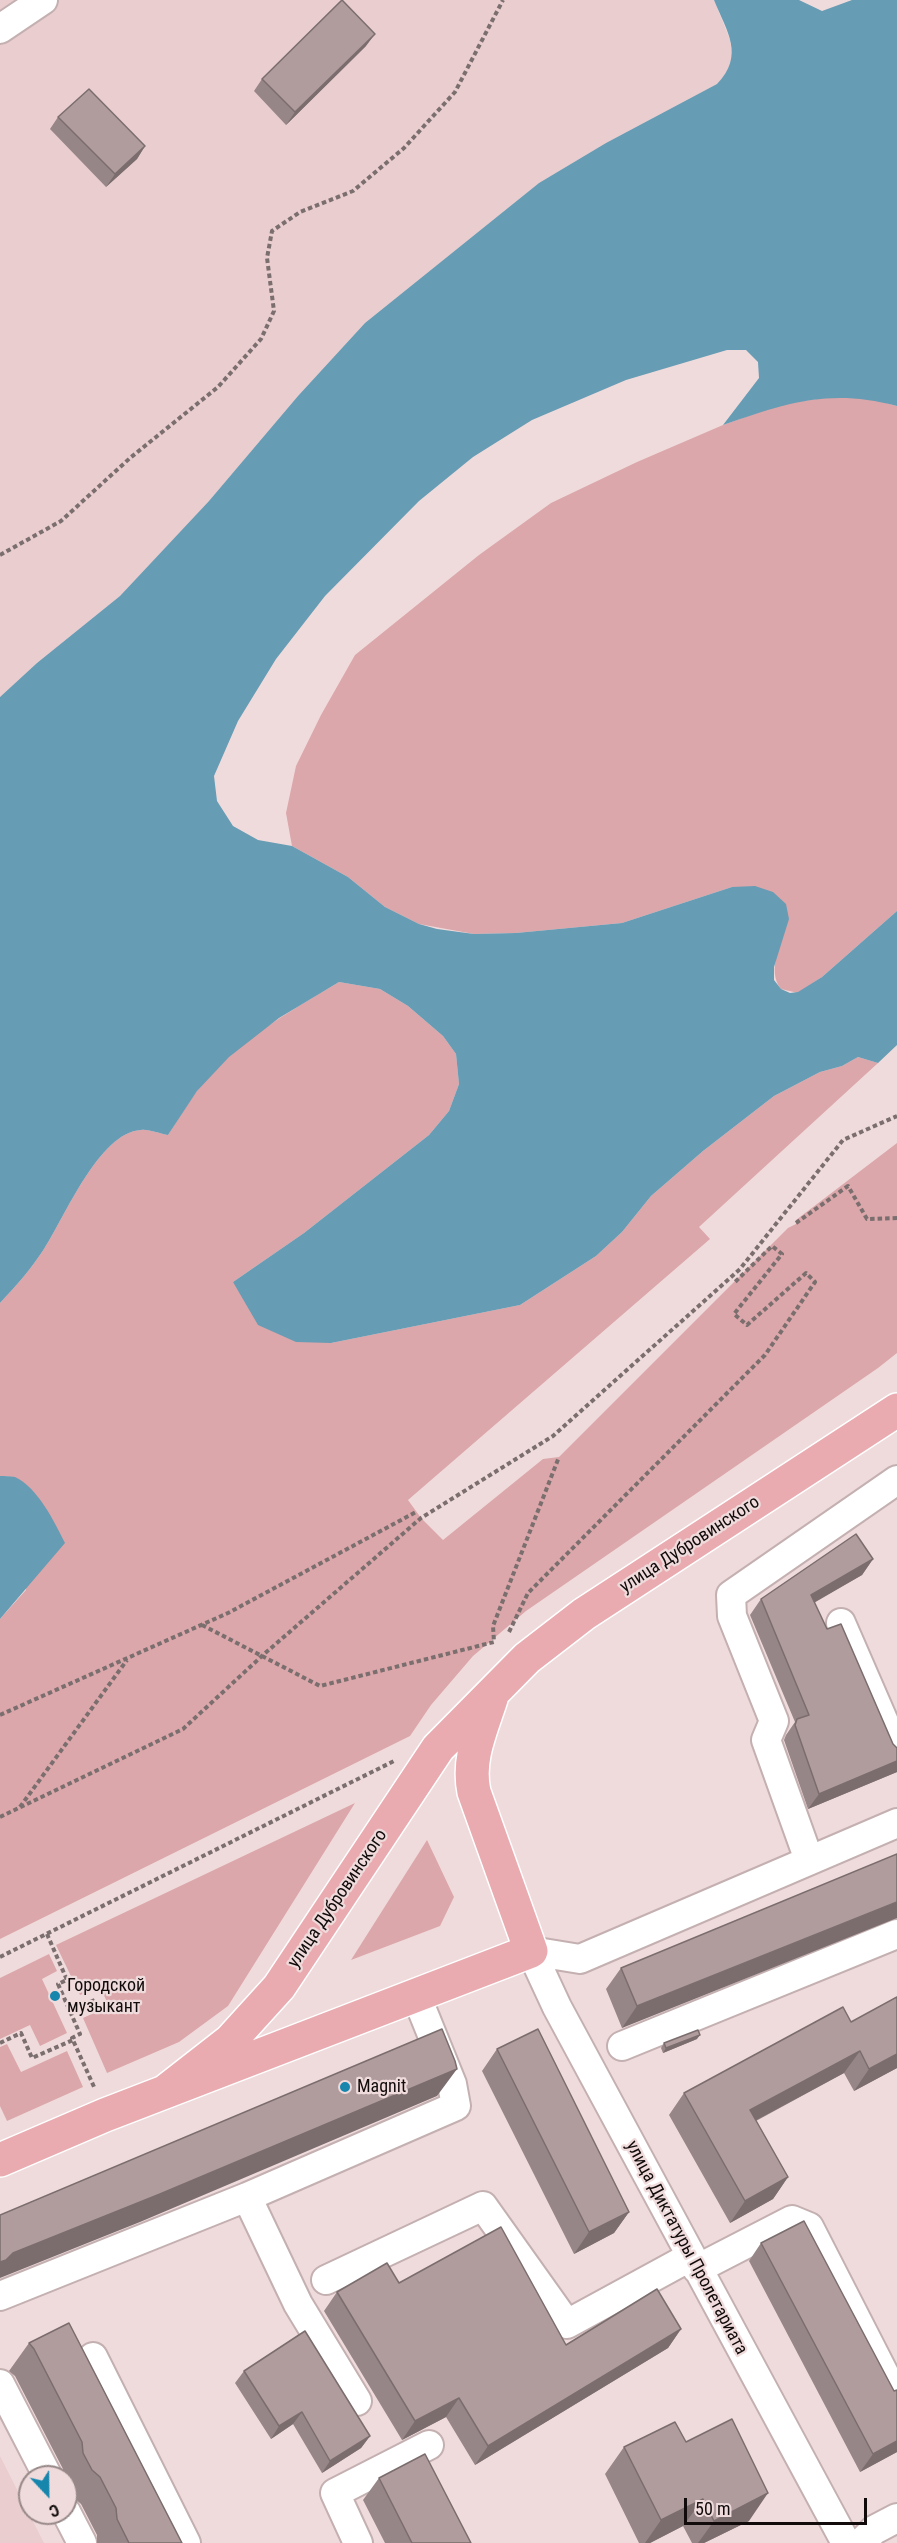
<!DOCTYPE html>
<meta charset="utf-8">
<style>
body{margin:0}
#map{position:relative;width:897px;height:2543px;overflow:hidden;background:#f0dbdc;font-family:"Roboto Condensed",sans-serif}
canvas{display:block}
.north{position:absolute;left:18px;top:2465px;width:60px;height:60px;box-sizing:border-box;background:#f0dbdc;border:2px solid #978888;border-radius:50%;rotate:158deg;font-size:16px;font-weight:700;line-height:24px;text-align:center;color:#110b0b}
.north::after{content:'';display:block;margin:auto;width:21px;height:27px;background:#1786ad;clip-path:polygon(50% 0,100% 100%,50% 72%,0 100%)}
.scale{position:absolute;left:684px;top:2498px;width:183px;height:27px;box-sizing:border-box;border:3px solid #110b0b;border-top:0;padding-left:8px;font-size:18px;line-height:21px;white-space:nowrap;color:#110b0b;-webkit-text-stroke:4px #f0dbdc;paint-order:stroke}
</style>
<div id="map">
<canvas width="897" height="2543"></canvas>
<div class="north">С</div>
<div class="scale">50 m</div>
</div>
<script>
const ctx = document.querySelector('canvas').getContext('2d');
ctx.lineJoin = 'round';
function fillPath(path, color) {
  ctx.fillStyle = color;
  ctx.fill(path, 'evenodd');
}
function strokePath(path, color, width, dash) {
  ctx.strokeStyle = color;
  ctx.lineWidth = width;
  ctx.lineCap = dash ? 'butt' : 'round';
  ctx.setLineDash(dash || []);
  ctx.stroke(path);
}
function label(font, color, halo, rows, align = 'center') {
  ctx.font = font + ' "Roboto Condensed",sans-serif';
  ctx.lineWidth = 4.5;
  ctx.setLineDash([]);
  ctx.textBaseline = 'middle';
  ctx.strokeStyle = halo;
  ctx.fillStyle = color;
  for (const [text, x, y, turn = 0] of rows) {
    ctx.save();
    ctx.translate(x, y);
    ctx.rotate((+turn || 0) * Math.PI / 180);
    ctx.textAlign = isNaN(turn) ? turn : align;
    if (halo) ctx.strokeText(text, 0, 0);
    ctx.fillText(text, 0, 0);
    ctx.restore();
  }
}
const built = new Path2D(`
 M0,0H714L730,40L733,60L727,74L717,84L606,143L539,183L365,323L298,396L209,501L120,596L37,663L0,697Z
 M0,2456L44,2543H0Z`);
const green = new Path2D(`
 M838,396L869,398L897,406V911L822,977L798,993L781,989C766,970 782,940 788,919L732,887L622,923L516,933L474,934L419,924L385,907L348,877L292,846L286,813L296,766L321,715L355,655L479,555L551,503L637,462L723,425L782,404Z
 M339,982L380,989L408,1006L443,1036L456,1054L459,1084L449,1111L429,1135L304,1233L233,1282L331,1343L520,1305L596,1256L622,1232L651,1196L703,1151L774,1096L820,1072L842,1066L858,1057L878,1063L699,1227L710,1239L408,1500L421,1518L443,1540L543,1459L559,1457L788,1228L796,1224V1220L897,1143V1353L878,1368L526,1611L473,1656L431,1705L410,1736L0,1939V1619L26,1590L14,1477L0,1476V1303C16,1286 31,1269 44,1249C64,1219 99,1132 141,1130C149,1129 160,1134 168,1135C177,1121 186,1106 196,1092C231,1044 289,1012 339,982Z
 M355,1803L228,2006L179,2042L107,2073L83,2018L109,2006L100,1987L80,1995L56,1945Z
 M427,1840L454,1897L440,1926L351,1960Z
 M49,1954L57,1971L42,1979L67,2033L40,2046L30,2025L0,2039V1978Z
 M7,2044L21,2072L67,2051L83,2087L7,2121L0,2106V2047Z`);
const water = new Path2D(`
 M714,0H799L822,11L852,0H897V406C830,388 786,403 723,425L759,378L758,362L746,350H727L626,380L532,420L473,457L419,501L325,596L276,659L238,721L214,776L217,801L233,826L258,840L292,846L348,877L385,907L419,924L437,929L474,934L516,933L622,923L732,887L755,886L773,892L786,904L789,919L774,967V980L781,989L790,993L798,992L822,977L897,911V1045L878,1063L858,1057L842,1066L820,1072L774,1096L703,1151L651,1196L622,1232L596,1256L520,1305L331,1343L296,1342L258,1325L233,1282L304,1233L429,1135L449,1111L459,1084L456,1054L443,1036L408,1006L380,989L339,982L279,1018L229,1057L197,1091L168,1135C160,1134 149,1129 141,1130C99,1132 64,1219 44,1249C31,1269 16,1286 0,1303V697L37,663L120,596L209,501L298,396L365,323L539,183L606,143L717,84C745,55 727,32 714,0Z
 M0,1476C4,1476 11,1476 15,1477C38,1488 54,1521 65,1543L0,1619Z`);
const path = new Path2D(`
 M0,555L61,521L130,458L218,387L261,339L274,311L267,258L272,231L300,212L353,191L404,148L455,92L503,0
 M796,1223L848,1186L867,1219L897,1218
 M202,1625L320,1686L494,1642L493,1626L559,1457
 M509,1632L528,1593L765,1355L815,1282L806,1273L747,1325L734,1314L782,1254L772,1246L735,1282
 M0,1715L228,1613L416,1512
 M20,1807L127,1660
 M0,1817L183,1729L263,1655L421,1518L553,1436L740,1269L843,1140L897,1116
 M47,1934L67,1980L58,1984L80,2034L72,2038L95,2089
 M0,1957L396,1760
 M70,2011L97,1999
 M0,2043L21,2033L32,2058L73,2040`);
const minor = new Path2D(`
 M0,29L43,0
 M841,1623L897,1752
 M809,1860L766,1740L774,1721L732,1616L731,1595L897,1480
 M531,1951L557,2007L846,2543
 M531,1951L580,1959L897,1823
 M622,2046L897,1934
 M247,2197L298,2304L357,2401
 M697,2269L792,2220L809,2227L891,2387L897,2384
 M326,2280L483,2206L567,2324L690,2257
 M0,2296L247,2197L456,2106L452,2084L416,1995
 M93,2357L186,2543
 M0,2384L48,2477
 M66,2512L82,2543
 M358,2543L335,2493L429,2445
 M861,2543L874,2530L897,2518`);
const major = new Path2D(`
 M166,2091L230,2041L279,1987L438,1748L527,1658L584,1614L897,1410
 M0,2160L105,2115L531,1951L474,1792C467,1759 481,1730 491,1699`);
const wall = new Path2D(`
 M366,46L286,125L254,91L262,79Z
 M58,117L145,146L137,159L106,187L50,129Z
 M873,1559L862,1575L814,1602L827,1629L893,1744L897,1748V1772L808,1809L784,1740L786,1735L795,1722L750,1615L761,1599Z
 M897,1854L622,2028L606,1989L621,1968Z
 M897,1997V2068L854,2091L844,2073L756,2121L788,2177L773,2199L730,2223L669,2115L684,2093L851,2022Z
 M697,2039L663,2053L661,2048L664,2043Z
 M497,2049L629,2212L614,2233L574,2254L482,2071Z
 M761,2243L894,2391L897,2390V2452L860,2472L749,2261Z
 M399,2283L566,2345L681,2329L668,2348L475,2465L446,2417L402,2440L324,2311L337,2292Z
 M69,2323L182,2543H97V2535L81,2504L73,2497L66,2485V2477H63V2469L15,2376L9,2371L29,2343Z
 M244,2371L370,2436L361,2448L322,2473L293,2424L271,2439L235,2383Z
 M686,2442L749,2521L704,2543H692L683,2526L650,2543H639L605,2474L624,2447Z
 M379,2478L471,2543H385L363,2500Z`);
const shadedWall = new Path2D(`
 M375,34L366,46L286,125L295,112Z
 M145,146L137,159L106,187L115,174Z
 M873,1559L862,1575L800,1611L811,1595Z
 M897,1761V1772L808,1809L819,1794Z
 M897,1902V1918L622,2028L637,2006Z
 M700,2035L697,2039L663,2053L666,2048Z
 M860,2051L844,2073L734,2132L750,2110Z
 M897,2054V2068L854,2091L869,2069Z
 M457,2069L437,2096L140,2222L0,2278V2262L13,2253Z
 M788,2177L773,2199L730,2223L745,2201Z
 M629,2212L614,2233L574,2254L589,2232Z
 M681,2329L668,2348L475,2465L488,2446Z
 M459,2398L446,2417L402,2440L415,2421Z
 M302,2412L293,2424L271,2439L279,2426Z
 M370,2436L361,2448L322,2473L330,2461Z
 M897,2441V2452L860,2472L873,2454Z
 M768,2493L749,2521L704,2543H698L714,2521Z
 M703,2499L683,2526L650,2543H645L661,2520Z`);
const building = new Path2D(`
 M342,0L375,34L295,112L262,79Z
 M89,89L145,146L115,174L58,117Z
 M856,1534L873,1559L811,1595L827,1629L841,1624L893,1744L897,1748V1761L819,1794L795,1725L797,1719L809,1715L761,1599Z
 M897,1854V1902L637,2006L621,1968Z
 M897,1997V2054L869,2069L860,2051L750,2110L788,2177L745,2201L684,2093L843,2007L851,2022Z
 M442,2029L455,2061L457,2069L160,2194L13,2253L6,2260L0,2262V2215Z
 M538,2029L629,2212L589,2232L497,2049Z
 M698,2030L700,2035L666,2048L664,2043Z
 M804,2221L894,2391L897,2390V2441L873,2454L761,2243Z
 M501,2227L566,2345L657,2289L681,2329L488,2446L459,2398L415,2421L337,2292L387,2263L399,2283Z
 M69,2323L182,2543H129L117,2519L116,2508L100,2477L92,2470L83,2453L82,2442L34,2349L29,2343Z
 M305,2331L370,2436L330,2461L302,2412L279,2426L244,2371Z
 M732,2419L768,2493L714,2521L703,2499L661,2520L624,2447L675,2422L686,2442Z
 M425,2454L471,2543H412L379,2478Z`);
const markers = [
 [55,1996,6,"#1786ad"],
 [345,2087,6,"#1786ad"]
];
const streetNames = [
 ["улица Дубровинского",690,1545,-33],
 ["улица Дубровинского",338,1899,-56],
 ["улица Диктатуры Пролетариата",686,2248,62]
];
const poiNames = [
 ["Городской",67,1986],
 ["музыкант",67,2007],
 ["Magnit",357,2087]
];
fillPath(built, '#eacdce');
fillPath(green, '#dba7aa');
fillPath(water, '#669cb4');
strokePath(minor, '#c4b0b1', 32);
strokePath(major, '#fff', 36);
strokePath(path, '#7b6e6e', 4, [4.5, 3]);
strokePath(minor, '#fff', 28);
strokePath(major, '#e9abb0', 33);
fillPath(wall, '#978687');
fillPath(shadedWall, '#7b6d6e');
fillPath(building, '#b09c9d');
strokePath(building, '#7b6d6e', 1.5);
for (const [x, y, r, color] of markers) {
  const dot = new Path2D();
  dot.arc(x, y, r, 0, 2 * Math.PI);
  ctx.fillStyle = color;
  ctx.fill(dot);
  strokePath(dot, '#f0dbdc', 2);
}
label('18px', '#110b0b', '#f0dbdc', streetNames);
label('18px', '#110b0b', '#f0dbdc', poiNames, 'left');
</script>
